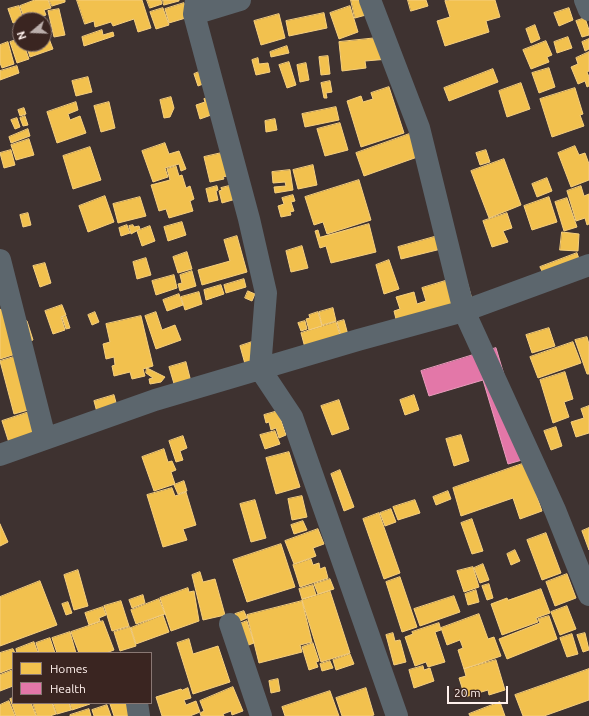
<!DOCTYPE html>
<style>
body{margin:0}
#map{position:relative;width:589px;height:716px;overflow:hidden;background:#3e3230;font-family:Ubuntu,sans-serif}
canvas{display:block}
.legend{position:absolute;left:12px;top:652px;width:140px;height:52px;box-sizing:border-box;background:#3a2521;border:1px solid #897773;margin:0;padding:5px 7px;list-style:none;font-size:12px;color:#fff1ed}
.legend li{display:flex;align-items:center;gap:8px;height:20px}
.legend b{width:20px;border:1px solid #897773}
.north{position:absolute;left:12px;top:12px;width:40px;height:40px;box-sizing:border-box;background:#3a2521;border:1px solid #897773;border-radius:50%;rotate:251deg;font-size:11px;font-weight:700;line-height:16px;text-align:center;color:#fff1ed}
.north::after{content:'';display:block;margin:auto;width:14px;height:18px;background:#bbaeab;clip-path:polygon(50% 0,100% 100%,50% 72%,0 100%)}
.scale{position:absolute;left:447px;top:686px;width:61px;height:18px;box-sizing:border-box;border:2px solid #fff1ed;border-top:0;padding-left:5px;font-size:12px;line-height:14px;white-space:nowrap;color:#fff1ed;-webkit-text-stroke:3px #3a2521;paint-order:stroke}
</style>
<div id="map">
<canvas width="589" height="716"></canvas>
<ul class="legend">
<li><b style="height:11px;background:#f2c14e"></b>Homes</li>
<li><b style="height:11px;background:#e377a8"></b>Health</li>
</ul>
<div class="north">N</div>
<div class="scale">20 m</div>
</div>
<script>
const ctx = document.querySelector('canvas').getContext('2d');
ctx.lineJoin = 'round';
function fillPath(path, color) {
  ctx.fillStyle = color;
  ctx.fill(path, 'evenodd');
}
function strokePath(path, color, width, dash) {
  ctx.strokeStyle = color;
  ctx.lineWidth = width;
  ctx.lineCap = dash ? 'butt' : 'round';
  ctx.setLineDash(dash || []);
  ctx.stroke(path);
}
const homes = new Path2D(`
 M35,0H48L51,8L44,10L46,15L41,17L42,20H25L20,6Z
 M49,0H65V2L52,6Z
 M77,0H142L151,28L138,32L134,19L113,26L111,22L95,27L94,21L85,24Z
 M147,0H161L162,4L150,8Z
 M163,0H179V1L164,5Z
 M351,0H377L366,15L355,18Z
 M408,0H426L428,6L411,11Z
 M449,0H495L500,17L486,21L489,32L445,46L437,21L450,17L445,1Z
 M184,3L189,17L169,23L165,9Z
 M19,6L23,19L13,23L8,9Z
 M350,6L358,32L339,39L330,13Z
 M163,8L169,25L156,29L150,12Z
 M569,8L573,20L559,26L554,13Z
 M59,9L65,35L54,37L48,11Z
 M324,13L327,28L289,36L286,21Z
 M279,14L285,38L261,45L254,21Z
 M585,18L589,30V35L582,37L576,21Z
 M535,25L540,39L531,43L526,29Z
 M102,30L103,35L113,32L114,36L84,46L82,37Z
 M48,36L53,49L30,57L26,44H44V38Z
 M387,37L389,59L365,61L366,68L342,71L339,42Z
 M568,37L572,48L557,53L554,42Z
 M19,39L21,46L24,45L29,59L17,63L10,42Z
 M589,39V49L585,51L582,42Z
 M546,41L552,55L547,57L549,62L531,69L523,50Z
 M8,42L14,64L2,68L0,63V45Z
 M287,46L289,53L271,57L270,52Z
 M589,52V71L587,72L589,77V86L587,87L585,81L578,84L571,67L578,64L576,58Z
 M328,56L330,74L321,75L319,57Z
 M258,58L259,64L268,63L270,72L256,75L252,60Z
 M289,62L296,85L287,88L279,65Z
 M306,63L309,80L300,82L297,65Z
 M17,66L19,73L0,80V71Z
 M214,66L216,79L198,86L194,74Z
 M549,68L555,87L539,93L532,73Z
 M493,69L498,82L449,101L444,88Z
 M88,77L92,92L76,96L72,81Z
 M330,81L332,92L326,93L327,98H324L321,83Z
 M521,83L530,109L507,117L499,91Z
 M389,87L404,133L361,147L347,101L361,96L363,102L373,99L371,93Z
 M575,88L583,114L580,115L584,126L552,137L540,99Z
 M171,97L174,108L170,117L164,118L160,100Z
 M210,97L214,114L200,119L196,105L205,102L204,99Z
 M76,102L78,110L68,114L70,120L80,116L86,133L57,143L47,112Z
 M109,102L115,128L101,132L94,106Z
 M336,107L339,120L305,127L302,114Z
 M24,108L26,114L20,116L18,110Z
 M25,116L28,125L23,126L20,118Z
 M17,118L20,127L15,129L11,120Z
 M275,119L277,130L266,132L265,121Z
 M340,123L348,150L325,156L317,129Z
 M28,129L30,136L11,143L9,137Z
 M415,132L423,155L364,176L356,153Z
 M29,139L34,155L16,160L11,145Z
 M165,143L169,154L179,151L186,169L181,171L179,164L165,168L168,177L153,182L142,151Z
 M575,146L579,155L585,153L589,164V180L571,187L558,153Z
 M90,147L101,180L73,189L63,156Z
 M11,150L15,165L4,168L0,153Z
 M486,150L490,162L480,165L476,153Z
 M226,152L231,175L223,177L224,179L210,182L204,157Z
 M504,159L521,205L489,218L471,171Z
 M313,165L317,185L298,189L293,170Z
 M176,166L179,176L182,175L186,188L190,186L194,199L190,201L193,211L169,218L166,209L159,211L151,185L170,180L167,169Z
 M290,170L293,190L275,193L274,187L286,186L285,182L273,183L272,172Z
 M547,178L552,191L537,197L532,184Z
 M359,180L371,220L327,234L323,222L314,225L305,197Z
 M233,185L236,199L222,203L219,191L222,190L221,188Z
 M217,186L218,190L216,191L218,200L209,202L206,189Z
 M581,186L584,196L589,194V224L587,225L585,218L576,221L567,191Z
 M293,195L295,201L291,202L294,211L290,212L291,215L281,217L278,206L284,204L282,198Z
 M105,196L114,222L88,232L79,206Z
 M140,197L146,216L118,223L113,204Z
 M549,197L557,222L532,230L524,206Z
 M567,198L577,227L564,231L555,202Z
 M28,213L31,225L23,227L20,215Z
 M507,213L512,228L503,231L508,242L492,247L483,221Z
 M182,222L186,235L168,241L164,227Z
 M369,224L376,252L331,263L326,246L320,248L315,231L318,230L320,237Z
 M127,225L130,233L121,236L119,228Z
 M133,225L134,227L139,226L140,229L131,234L129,226Z
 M150,226L155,241L142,246L137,231Z
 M562,232L579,234L578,251L560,250Z
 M445,234L449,247L401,259L398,247Z
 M237,236L247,272L202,285L198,270L230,261L224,240Z
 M302,246L308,268L291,272L286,251Z
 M187,252L192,269L178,273L173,257Z
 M577,253L585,276L543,273L540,267Z
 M146,258L151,275L137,279L133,262Z
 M389,260L399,289L384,294L376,265Z
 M45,263L51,283L40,287L33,266Z
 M192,271L196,286L180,291L178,284L182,283L180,275Z
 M174,275L177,288L156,295L152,281Z
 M465,275L476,313L400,335L394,311L400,309L396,297L414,292L417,304L426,301L422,288Z
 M244,279L246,287L226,293L224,285Z
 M221,285L224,294L206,300L204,290Z
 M248,291L255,294L252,301L245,298Z
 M199,292L202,304L185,310L181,297Z
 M179,294L183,305L167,311L163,300Z
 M62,305L66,315L61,317L65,330L53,334L45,311Z
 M4,308L27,321L33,340L19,345L22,352L0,359V310Z
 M333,308L336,321L322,325L319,312Z
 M95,312L99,322L92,325L88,315Z
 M156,312L162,330L175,325L181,340L156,349L145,316Z
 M318,312L322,326L309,330L306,319L310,318L309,315Z
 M66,316L70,328L66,329L62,317Z
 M141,316L153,366L143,369L145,376L132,379L130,372L114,376L112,366L115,365L114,357L106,359L103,344L110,342L106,324Z
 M344,320L348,335L341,336L337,322Z
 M305,321L307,329L301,331L298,323Z
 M336,322L343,345L307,355L301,333Z
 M549,328L555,346L532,353L526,335Z
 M587,337L589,344V374H587L575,340Z
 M252,342L260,367L247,371L240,346Z
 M573,342L581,363L538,378L530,357Z
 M24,354L39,407L14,414L0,361Z
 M186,362L191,382L175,387L169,367Z
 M147,368L165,377L161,382L150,384L149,379L153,378L146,373Z
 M565,372L573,399L564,402L569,417L553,423L540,380Z
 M114,395L118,410L98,416L94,401Z
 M414,395L419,410L405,415L400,400Z
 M339,400L349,429L332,435L321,406Z
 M589,406V433L576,437L571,422L584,418L581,409Z
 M32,411L49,436L11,449L2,421Z
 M278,411L286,435L279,438L276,428L271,430L269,422L266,423L264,415Z
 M556,427L562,446L551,450L544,431Z
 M275,431L280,444L265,449L260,435Z
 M461,435L469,461L454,466L446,439Z
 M183,436L187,448L180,451L183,460L176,462L169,441Z
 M164,449L168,462L172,461L176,470L171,472L175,484L154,491L142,457Z
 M289,452L300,487L276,494L266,458Z
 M525,463L542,511L520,519L513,498L461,516L453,488Z
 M340,470L354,507L344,511L331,474Z
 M184,481L187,491L178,494L174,485Z
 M172,488L175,496L186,492L196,525L183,529L187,540L163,547L147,495Z
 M448,491L451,499L436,505L433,497Z
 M302,496L307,517L292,520L288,499Z
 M255,500L266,538L251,542L240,504Z
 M415,500L420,513L398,520L393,507Z
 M391,509L396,522L385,526L380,513Z
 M379,513L400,573L384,579L363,519Z
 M472,519L483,551L472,554L461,523Z
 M303,521L307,530L294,534L291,525Z
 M0,524L8,542L0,546Z
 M589,528V550L582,531Z
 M318,529L324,544L313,548L316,556L294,564L285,541Z
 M546,533L561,573L542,580L527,540Z
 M281,544L295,587L247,602L233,560Z
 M515,550L520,561L511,565L507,554Z
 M311,559L313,565L319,563L320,569L325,567L328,578L300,587L293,565Z
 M483,564L489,580L480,583L474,568Z
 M473,567L479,587L464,592L457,571Z
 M78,570L88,606L74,610L64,575Z
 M200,572L203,582L215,579L225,615L203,620L192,575Z
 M567,574L576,598L555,606L546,582Z
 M400,577L417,627L402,632L386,582Z
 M330,579L334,589L318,594L314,584Z
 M40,581L57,625L0,646V597Z
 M489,584L493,598L487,600L482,586Z
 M313,585L316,595L302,599L299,589Z
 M188,588L189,592L194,591L199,621L171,631L160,598Z
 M541,589L550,613L536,618L538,622L502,635L491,604L507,598L508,600Z
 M476,590L479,602L468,605L465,594Z
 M330,591L350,653L321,662L302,600Z
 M143,595L145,603L132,608L129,600Z
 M454,596L460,612L420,626L414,609Z
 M159,599L165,614L136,624L131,610Z
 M121,601L129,626L112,631L104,606Z
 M302,601L312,642L300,645L302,652L259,663L247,615Z
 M68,602L72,613L66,615L62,604Z
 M567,606L576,629L560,635L551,612Z
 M103,607L106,615L99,618L100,621L89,625L85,613Z
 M244,611L247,618L238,622L235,614Z
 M479,614L488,639L494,637L501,656L464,669L458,650L463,648L460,640L447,645L441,628Z
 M163,615L169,632L136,644L131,628Z
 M549,616L557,639L507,659L499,639L540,623L538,619Z
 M103,621L114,650L106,653H79L71,632Z
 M247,621L254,643L246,646L239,624Z
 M439,623L441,630L435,632L445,662L428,667L426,662L415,666L405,637L413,634L412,632Z
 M130,627L136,646L120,651L114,632Z
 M70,632L76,653H57L52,638Z
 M393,633L395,641L400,640L406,662L394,665L386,635Z
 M585,633L589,650L583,652L577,635Z
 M572,634L578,654L567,657L560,638Z
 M50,638L55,653H39L36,643Z
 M189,639L193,654L218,646L230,682L193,694L177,643Z
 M34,642L38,653H17L16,649Z
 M313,643L319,661L316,662L318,667L309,670L302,647Z
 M13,649L15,653H13V668L0,673V653Z
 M350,654L354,664L336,670L333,660Z
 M496,660L505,690L489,695L488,690L465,697L459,678L466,676L464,669Z
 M330,661L333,668L322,671L320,664Z
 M423,666L424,670L430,668L434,681L414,688L409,670Z
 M589,669V700L544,716H523L515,695Z
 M13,670V686L0,691V675Z
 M278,679L280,691L271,693L269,681Z
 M233,687L243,711L232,715L231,711L223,714L224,716H201L200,713L204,711L200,701Z
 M188,688L191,698L184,700L186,705L196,701L200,712L190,716H162L156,697L181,689L182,690Z
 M366,688L374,715L370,716H342L336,698Z
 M330,691L339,716H285L282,707Z
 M13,698V703H31L36,716H16L10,699Z
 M9,701L15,716H0V705Z
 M500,702L505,716H470L469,714Z
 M33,703H52L56,714L50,716H37Z
 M53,703H69L71,710L57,714Z
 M70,703H90V704L72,710Z
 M114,703H130L135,716H114L110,704Z
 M107,705L111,716H94L92,710Z
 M89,709L91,716H70V715Z`);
const health = new Path2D(`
 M496,348L529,458L508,464L483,380L429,396L421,371Z`);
const minor = new Path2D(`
 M196,0L194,14L249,219L266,293L260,369L292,417L397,716
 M370,0L419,128L464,311L555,510L589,595
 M585,0L589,10
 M194,14L240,0
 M0,260L45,438
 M0,455L155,400L358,340L464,311L589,265
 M230,624L261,716
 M137,703L139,716`);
fillPath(homes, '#f2c14e');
strokePath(homes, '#f6cf7e', 1);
fillPath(health, '#e377a8');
strokePath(health, '#eb9cbd', 1);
strokePath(minor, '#5c666d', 22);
</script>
